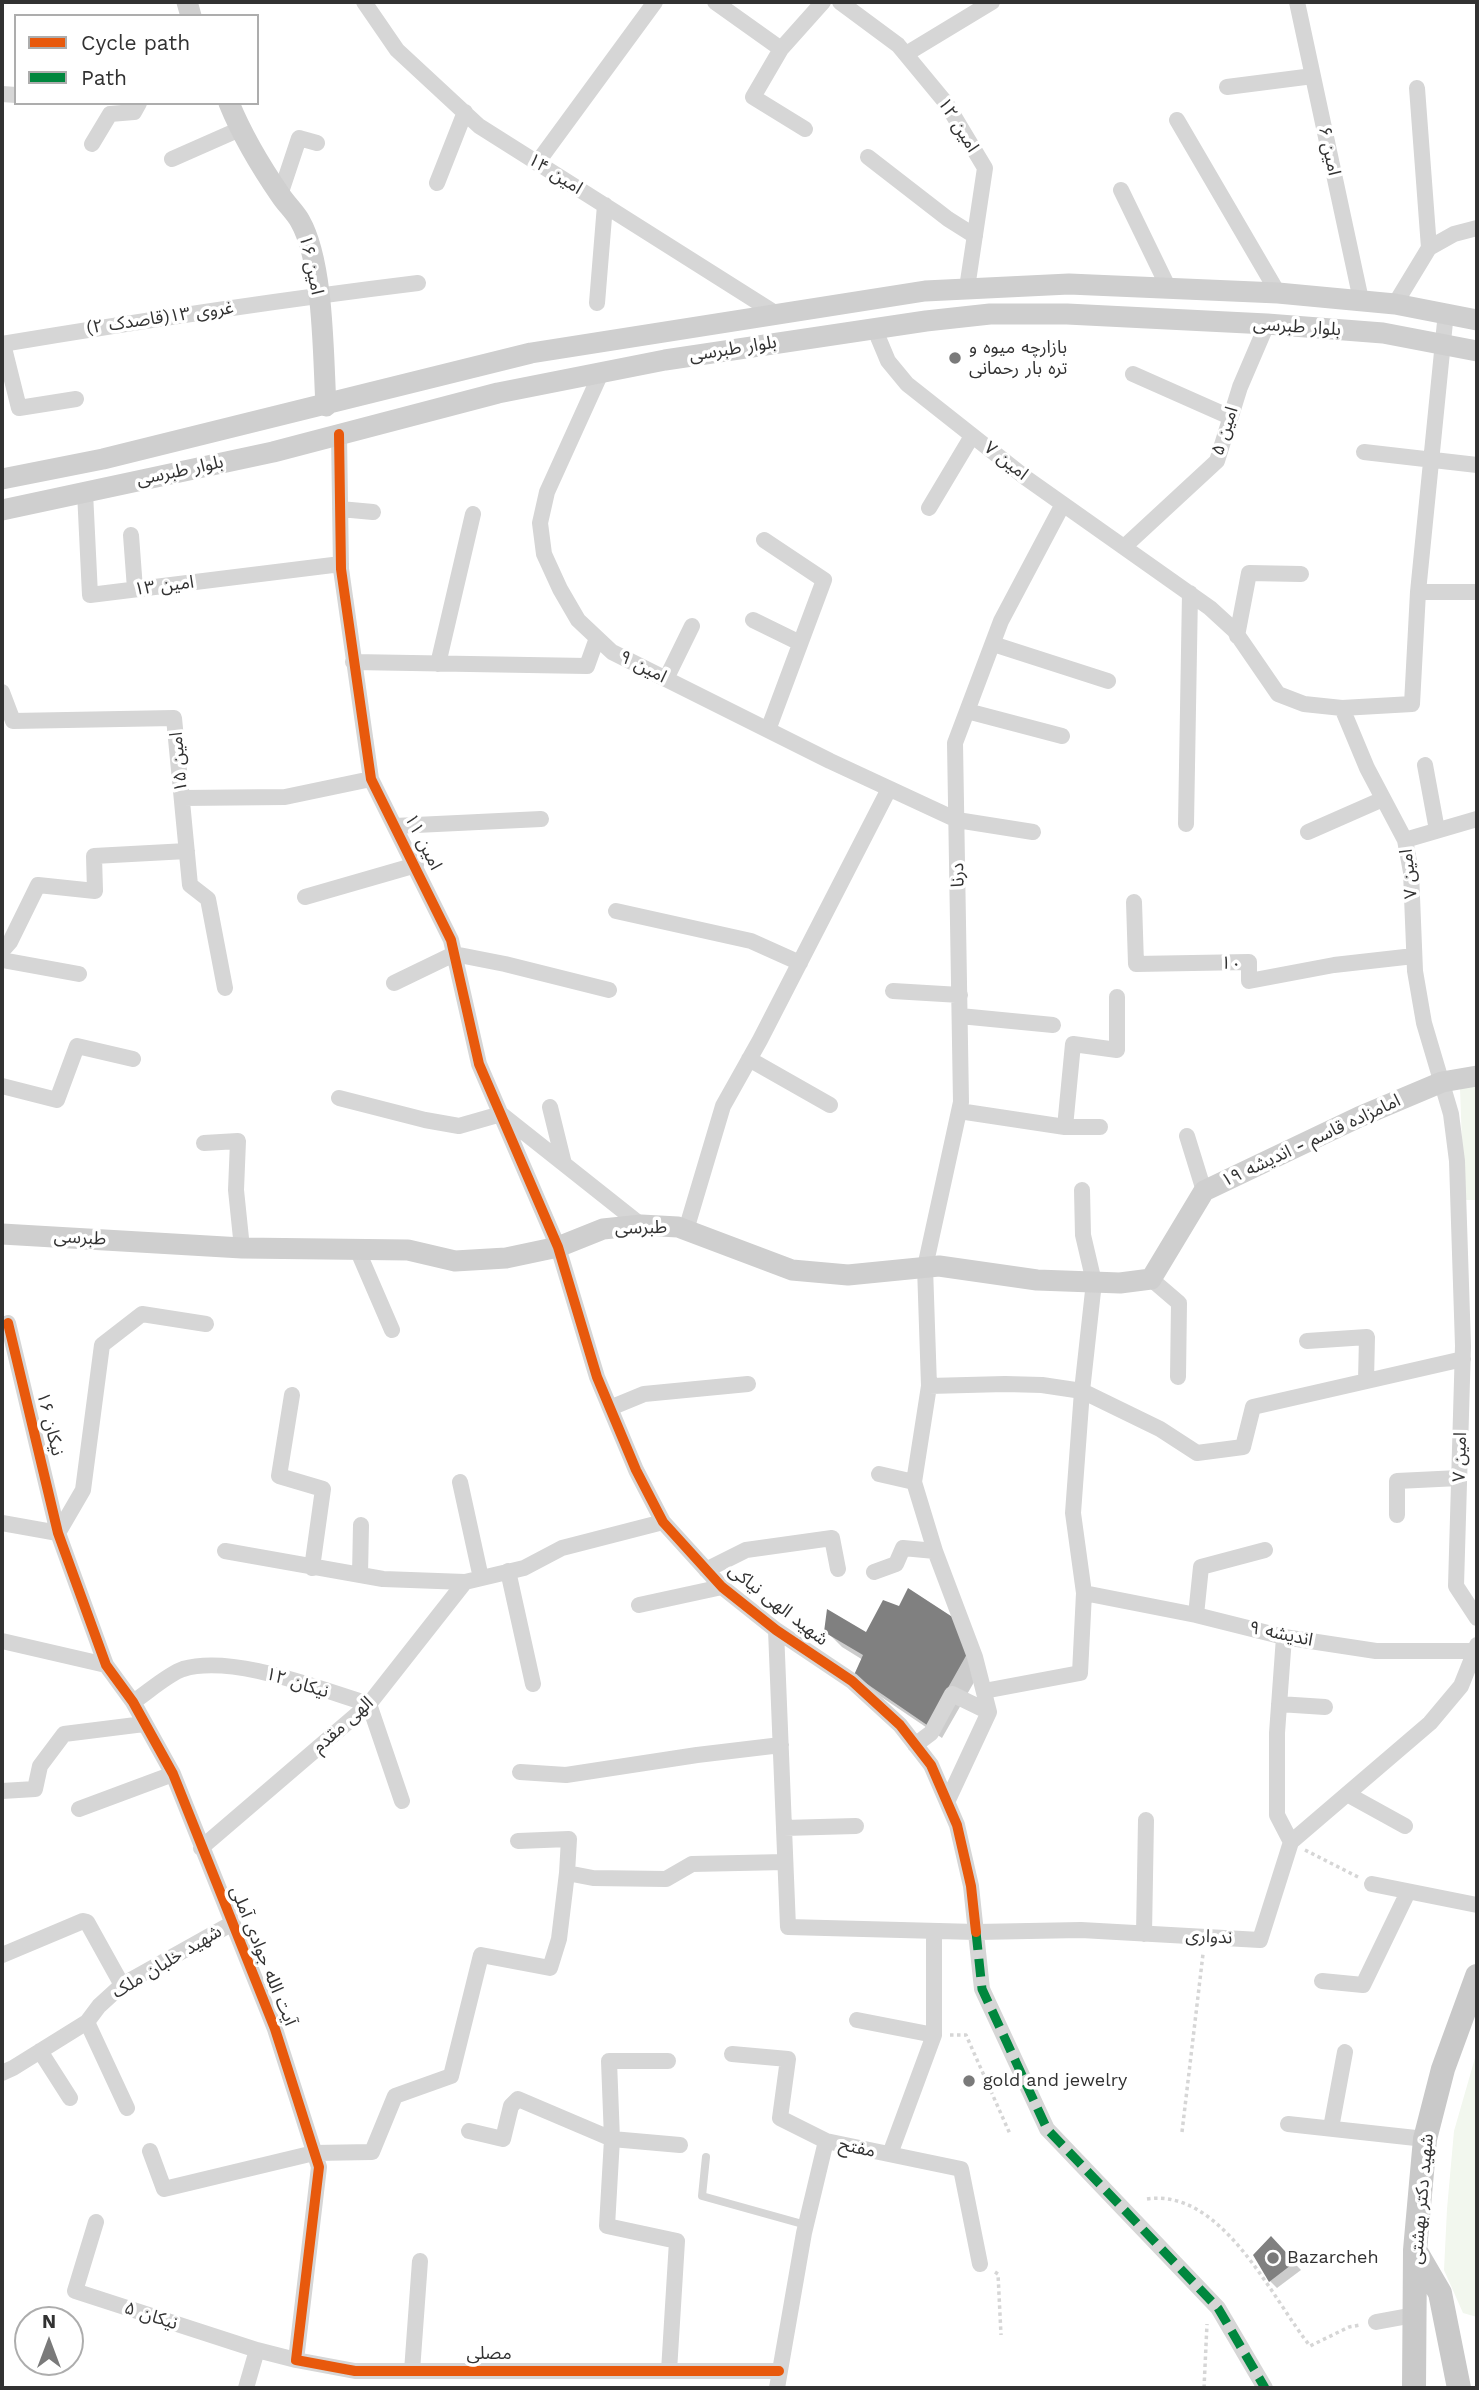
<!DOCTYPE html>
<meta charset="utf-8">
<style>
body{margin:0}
#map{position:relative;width:1479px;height:2390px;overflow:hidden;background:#fff;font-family:"Work Sans",sans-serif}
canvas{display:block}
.frame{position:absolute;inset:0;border:4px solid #323232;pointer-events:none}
.legend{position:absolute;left:14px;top:14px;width:245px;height:91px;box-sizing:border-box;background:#fff;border:2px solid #adadad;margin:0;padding:9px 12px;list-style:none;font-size:21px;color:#323232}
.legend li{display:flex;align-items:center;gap:14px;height:35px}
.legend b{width:35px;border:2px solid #adadad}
.north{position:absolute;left:14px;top:2306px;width:70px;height:70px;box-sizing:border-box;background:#fff;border:2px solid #adadad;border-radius:50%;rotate:0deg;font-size:19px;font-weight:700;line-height:28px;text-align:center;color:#323232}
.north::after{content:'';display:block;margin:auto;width:24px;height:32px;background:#7a7a7a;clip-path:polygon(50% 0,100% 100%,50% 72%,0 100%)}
</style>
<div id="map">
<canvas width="1479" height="2390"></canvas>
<div class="frame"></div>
<ul class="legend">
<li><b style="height:9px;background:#e8590c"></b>Cycle path</li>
<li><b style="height:9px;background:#00873e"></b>Path</li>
</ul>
<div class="north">N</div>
</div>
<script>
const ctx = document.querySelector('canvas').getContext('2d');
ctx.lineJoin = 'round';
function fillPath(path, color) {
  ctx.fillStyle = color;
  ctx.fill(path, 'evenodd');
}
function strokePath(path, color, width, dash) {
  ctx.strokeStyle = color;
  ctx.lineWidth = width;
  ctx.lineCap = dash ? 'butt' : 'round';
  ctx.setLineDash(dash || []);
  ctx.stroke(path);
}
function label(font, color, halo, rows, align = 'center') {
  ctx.font = font + ' "Work Sans","Noto Sans Arabic",sans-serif';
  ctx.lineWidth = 7;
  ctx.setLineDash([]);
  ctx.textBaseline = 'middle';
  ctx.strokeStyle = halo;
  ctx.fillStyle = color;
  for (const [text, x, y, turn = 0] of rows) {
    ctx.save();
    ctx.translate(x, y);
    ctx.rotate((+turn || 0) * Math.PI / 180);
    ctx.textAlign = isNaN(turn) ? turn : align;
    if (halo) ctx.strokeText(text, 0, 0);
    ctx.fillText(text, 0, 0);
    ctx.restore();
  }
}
const green = new Path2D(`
 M1477,1086V1200H1464L1460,1088Z
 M1477,2051V2317L1463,2313L1444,2270L1447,2209L1454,2131Z`);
const shadow = new Path2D(`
 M909,1590L981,1670L942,1738L871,1690L856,1675L863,1660L842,1647L826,1631L867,1635L900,1608Z
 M1271,2239L1301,2270L1277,2288L1270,2281Z`);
const building = new Path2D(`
 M908,1588L954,1618L967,1654L927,1725L854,1675L863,1655L824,1632L827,1609L866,1632L883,1600L899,1606Z
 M1271,2236L1295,2262L1269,2282L1253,2255Z`);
const path = new Path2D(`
 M1305,1850L1358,1877
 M950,2035H966L1010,2134
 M1182,2132L1203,1954
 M1147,2199C1222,2188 1271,2297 1310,2346L1349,2327L1360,2325
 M995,2272L998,2274L1001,2335
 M1204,2388L1207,2324`);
const lane = new Path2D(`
 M706,2157L702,2196L806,2225`);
const street = new Path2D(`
 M364,2L397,50L479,126L775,313
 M715,2L781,49L753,97L805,129
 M840,2L898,45L946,103L985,168L967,288
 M1297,2L1361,300
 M781,49L823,2
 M906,54L992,2
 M1227,87L1313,76
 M1417,88L1429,248
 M2,94L16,95
 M1177,120L1278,293
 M92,144L110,114L134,112L139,103
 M868,157L948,219L975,236
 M172,159L240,129
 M537,163L655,2
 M437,183L465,112
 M1121,190L1169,289
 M280,195L299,138L317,143
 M597,303L605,205
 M1395,304L1429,248L1454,234L1477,228
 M875,330L888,361L907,384L1026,478L1210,608L1234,630L1278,694L1304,704L1342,708L1367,768L1405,840L1411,872L1415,971L1424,1023L1451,1114L1457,1161L1463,1346L1456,1586L1477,1618
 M2,344C140,321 279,300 418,283
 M3,344L19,408L76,399
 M601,373L547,492L540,523L544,554L560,589L578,620L612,652L830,761L957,820L1033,832
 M1133,374L1230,417
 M339,434L341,569L371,779L451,940L479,1064L558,1247L597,1377L636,1470L663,1522L722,1587L776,1630L852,1681L900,1725L931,1765L957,1825L971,1886L982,1989L1047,2129L1218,2308L1265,2388
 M1364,452L1477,465
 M85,492L90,595L341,564
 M929,508L972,436
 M340,509L373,512
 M131,535L135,589
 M764,540L824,580L768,730
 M1124,547L1217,461L1240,387L1267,324
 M1418,592H1477
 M753,620L800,643
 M1237,636L1249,573L1301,574
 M993,644L1108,681
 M353,662L587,666L597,638
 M438,664L473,514
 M666,679L692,626
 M2,692L13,721L174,718L190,885L208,899L225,988
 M1342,708L1412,704L1418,592L1446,312
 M967,711L1062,736
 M1425,765L1437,830
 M182,798L285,797L371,779
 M1186,824L1190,593
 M395,826L541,819
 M1308,832L1383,799
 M1405,840L1477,819
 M305,897L416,865
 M1134,902L1136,964L1249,962V981L1334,965L1414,956
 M616,911L751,941L800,963
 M2,951L10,942L38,885L95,891L94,856L187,851
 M2,960L79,974
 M394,983L454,954L505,964L609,990
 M893,991L960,995
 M960,1016L1053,1025
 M749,1059L830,1105
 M2,1086L57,1100L77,1046L133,1059
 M339,1098L425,1120L459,1126L501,1114L641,1225
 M550,1107L564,1164
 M959,1111L1065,1127L1073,1044L1117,1050V997
 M1065,1127H1100
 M1187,1136L1204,1191
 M204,1143L238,1141L236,1190L242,1248
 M686,1230L723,1106L760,1040L889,789
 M357,1249L392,1330
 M1151,1279L1179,1303L1178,1377
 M8,1323L58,1533L106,1665L133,1702L173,1774L275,2029L319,2167L296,2360L355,2371H779
 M1307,1341L1367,1337L1366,1381
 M929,1386L1005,1384L1042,1385L1082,1391L1160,1429L1197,1453L1243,1447L1253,1407L1463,1359
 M292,1395L279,1476L323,1489L312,1568
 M610,1408L644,1394L748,1384
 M879,1474L914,1482
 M460,1482L481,1578
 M1397,1515V1481L1459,1478
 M2,1523L58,1533
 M58,1533L83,1490L102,1345L142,1314L206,1324
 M225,1551L383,1579L465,1582L524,1568L562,1548L663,1522
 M706,1570L746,1550L832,1538L838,1569
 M508,1571L533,1684
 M874,1572L896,1564L903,1548L935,1551
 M360,1575L361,1525
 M1084,1593L1196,1615L1284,1637L1376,1651H1475L1477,1645
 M639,1605L722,1587
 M1196,1615L1201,1567L1265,1550
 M776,1630L788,1927L976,1932L1081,1930L1260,1940L1291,1842L1430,1723L1461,1686L1475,1651
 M1284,1637L1277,1733V1815L1291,1842
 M2,1641L106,1665
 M984,1691L1080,1673L1084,1593L1073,1513L1082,1391L1094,1282L1083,1235L1082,1190
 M133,1702C147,1693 168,1674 183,1669C233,1654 319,1689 369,1704L402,1801
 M1279,1704L1325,1707
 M915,1745L931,1733L952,1694L989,1712
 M520,1772L566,1775L697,1755L781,1745
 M2,1791L35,1789L40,1766L64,1734L144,1724
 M1347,1794L1405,1826
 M947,1802L989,1712L975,1657L935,1551L914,1482L929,1386L925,1267L961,1102L955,743L1001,621L1063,504
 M79,1809L173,1774
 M784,1828L856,1826
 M518,1841L569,1839L567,1873
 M201,1848L369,1704L465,1582
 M1372,1884L1477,1905
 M1144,1934L1146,1820
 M2,1955L83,1921L87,1922L122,1985
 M1322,1981L1363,1985L1408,1892
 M857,2020L934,2035
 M87,2022L127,2108
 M40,2051L70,2098
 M732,2054L788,2059L780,2118L826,2141
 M668,2061H609L612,2139L607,2226L677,2241L669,2371
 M2,2073L13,2068L87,2022L99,2006L122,1985L231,1924
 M1288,2124L1425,2139
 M1331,2128L1345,2052
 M469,2131L503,2139L511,2106L518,2099L612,2139L680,2145
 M150,2151L164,2189L314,2153L372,2152L395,2096L451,2076L481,1955L550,1968L559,1939L567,1873L593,1878L666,1879L692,1864L785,1862
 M890,2154L934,2035V1931
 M96,2222L75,2291L257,2350L296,2360
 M1376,2322L1414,2315
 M412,2371L420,2261
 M246,2388L257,2350
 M777,2388L804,2233L826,2141L961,2169L980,2264`);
const secondary = new Path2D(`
 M187,2L191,16
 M229,103C242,135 261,167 281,196C287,205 295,212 300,221C324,263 323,356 326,406
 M2,479L103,459L531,353L925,291L1069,284L1278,293L1395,304L1477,320
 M2,510L273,452L498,393L665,360L926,321L990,314H1067L1267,324L1383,333L1477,351
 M2,1234L242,1248L408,1250L455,1261L506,1258L558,1247L603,1229L641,1225L678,1227L792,1270L848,1275L939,1266L1037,1280L1120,1283L1151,1279L1204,1191L1359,1117L1442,1082L1477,1076`);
const primary = new Path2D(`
 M1415,2250L1440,2293L1459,2388
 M1414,2388L1415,2250L1425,2139L1443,2069L1477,1976`);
const quiet = new Path2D(`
 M976,1932L982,1989L1047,2129L1218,2308L1265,2388`);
const cycleway = new Path2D(`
 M339,434L341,569L371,779L451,940L479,1064L558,1247L597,1377L636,1470L663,1522L722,1587L776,1630L852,1681L900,1725L931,1765L957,1825L971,1886L976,1932
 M8,1323L58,1533L106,1665L133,1702L173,1774L275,2029L319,2167L296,2360L355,2371H779`);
const markers = [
 [955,358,7,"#7a7a7a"],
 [969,2081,7,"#7a7a7a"],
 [1273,2258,7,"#7a7a7a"]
];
const streetNames = [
 ["امین ۱۲",958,125,58],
 ["امین ۶",1329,151,78],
 ["امین ۱۴",555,174,32],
 ["امین ۱۶",311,265,78],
 ["غروی ۱۳(قاصدک ۲)",160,318,-8],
 ["بلوار طبرسی",1297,327,4],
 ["بلوار طبرسی",733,349,-9],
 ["امین ۵",1225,431,-72],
 ["امین ۷",1006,461,38],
 ["بلوار طبرسی",180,471,-12],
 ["امین ۱۳",164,586,-7],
 ["امین ۹",643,667,27],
 ["امین ۱۵",179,762,-95],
 ["امین ۱۱",423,842,63],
 ["امین ۷",1409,874,-96],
 ["درنا",958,875,-91],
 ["۱۰",1231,964,6],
 ["امامزاده قاسم - اندیشه ۱۹",1311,1141,-25],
 ["طبرسی",641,1228,-1],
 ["طبرسی",80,1238,3],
 ["نیکان ۱۶",50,1424,76],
 ["امین ۷",1460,1457,-88],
 ["شهید الهی نیاکی",778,1605,38],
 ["اندیشه ۹",1281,1634,12],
 ["نیکان ۱۲",297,1683,17],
 ["الهی مقدم",343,1725,-42],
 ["ندواری",1209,1937,3],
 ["آیت الله جوادی آملی",263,1956,68],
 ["شهید خلبان ملک",167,1962,-31],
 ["مفتح",857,2148,12],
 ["شهید دکتر بهشتی",1422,2199,-85],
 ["نیکان ۵",151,2316,18],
 ["مصلی",489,2354]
];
const poiNames = [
 ["بازارچه میوه و",969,348],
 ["تره بار رحمانی",969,369],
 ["gold and jewelry",983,2081],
 ["Bazarcheh",1287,2258]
];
fillPath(green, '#f2f7ee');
fillPath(shadow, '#0003');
fillPath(building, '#808080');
strokePath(path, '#d6d6d6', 3.5, [3.5, 3.5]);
strokePath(lane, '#d6d6d6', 8);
strokePath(street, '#d6d6d6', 16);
strokePath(secondary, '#cfcfcf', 21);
strokePath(primary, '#c9c9c9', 24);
strokePath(quiet, '#00873e', 9, [18, 9]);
strokePath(cycleway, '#e8590c', 10);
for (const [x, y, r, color] of markers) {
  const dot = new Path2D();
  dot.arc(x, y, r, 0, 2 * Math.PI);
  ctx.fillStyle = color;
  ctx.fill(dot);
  strokePath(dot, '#fff', 2.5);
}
label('18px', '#323232', '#fff', streetNames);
label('18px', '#323232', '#fff', poiNames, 'left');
</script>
